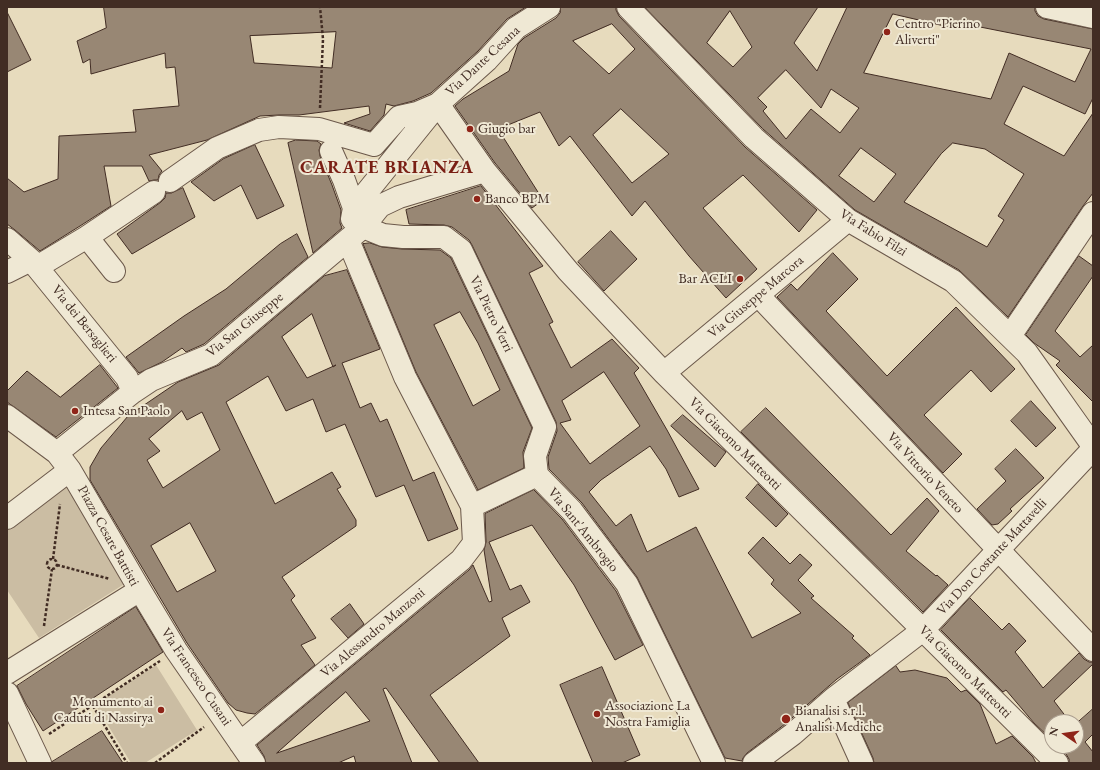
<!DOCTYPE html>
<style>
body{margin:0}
#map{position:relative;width:1100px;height:770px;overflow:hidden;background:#e7dbbd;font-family:"EB Garamond",serif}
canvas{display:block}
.frame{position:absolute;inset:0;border:8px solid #422d24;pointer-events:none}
.north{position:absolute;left:1044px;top:714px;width:40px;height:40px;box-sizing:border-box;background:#efe8d4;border:1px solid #aa9d8e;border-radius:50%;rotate:283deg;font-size:11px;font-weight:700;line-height:16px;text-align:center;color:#422d24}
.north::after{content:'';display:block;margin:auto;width:14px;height:18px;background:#8f2418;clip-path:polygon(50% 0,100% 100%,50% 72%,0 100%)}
</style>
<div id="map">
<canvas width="1100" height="770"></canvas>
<div class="frame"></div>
<div class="north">N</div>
</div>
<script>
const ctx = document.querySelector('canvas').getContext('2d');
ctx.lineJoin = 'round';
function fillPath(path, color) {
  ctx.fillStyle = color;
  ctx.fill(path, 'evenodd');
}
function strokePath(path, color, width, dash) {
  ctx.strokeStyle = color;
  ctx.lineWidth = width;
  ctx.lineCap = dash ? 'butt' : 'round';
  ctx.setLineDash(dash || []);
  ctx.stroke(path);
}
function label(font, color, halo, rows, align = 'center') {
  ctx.font = font + ' "EB Garamond",serif';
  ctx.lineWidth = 4;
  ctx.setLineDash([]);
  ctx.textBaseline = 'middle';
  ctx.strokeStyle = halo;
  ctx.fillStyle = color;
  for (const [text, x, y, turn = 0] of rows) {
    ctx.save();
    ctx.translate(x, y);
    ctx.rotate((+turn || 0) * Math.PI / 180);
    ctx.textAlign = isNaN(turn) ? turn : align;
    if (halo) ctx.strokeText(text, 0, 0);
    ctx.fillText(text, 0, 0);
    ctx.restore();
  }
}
const green = new Path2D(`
 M63,482L126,583L39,638L7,590V523Z
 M156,665L197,730L145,763H131L95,704Z`);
const building = new Path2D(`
 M104,7H526L507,19L478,51L431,93L413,101L394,106L386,104L384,115L370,131L344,123L370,114L369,106L299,115H279L260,116L207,140L149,155L162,171L159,175L158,180H154L149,181L142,166H104L111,206L80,226L40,251L15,230L7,224V178L24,192L58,179L59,136L136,132L133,110L179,106L175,67L166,68L165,53L91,74L90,59L83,63L77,41L106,28ZM336,32L332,68L254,63L250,36Z
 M561,7H616V10L619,16L745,147L817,210L799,232L743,175L703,208L757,269L726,298L689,256L645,201L632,216L570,136L559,146L540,112L498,129L543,200L532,208L495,163L455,106L463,99L509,71L518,44L524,38L556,18L560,13ZM612,24L635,49L609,74L573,41ZM621,109L669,154L632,183L593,135Z
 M645,7H818L794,43L817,71L847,7H1035V11L1038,16L1044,19L1093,29V98L1085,114L1023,86L1004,124L1064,156L1093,113V193L1083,206L1008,317L959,270L855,210L763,129ZM730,11L752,47L733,67L707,43ZM893,14L953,28L955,22L1091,49L1075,82L1009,53L991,99L864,73ZM786,70L821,108L831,89L859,108L840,133L811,109L786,139L763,111L767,107L758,98ZM953,143L985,149L1024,174L998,216L1004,220L987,247L904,202L941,154ZM861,148L896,174L874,202L839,176Z
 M7,12L31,60L7,72Z
 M296,140L317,141L321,144L319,150L320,156L332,185L341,210L340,223L342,228L313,253L288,143Z
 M255,145L284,206L257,219L241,185L214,201L191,182L223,159Z
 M481,186L543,266L529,273L553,322L549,324L571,368L612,339L639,368L634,373L667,430L699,489L679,497L666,469L650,446L601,480L589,492L616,526L631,514L647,552L696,527L752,638L801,613L771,584L774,580L748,553L763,537L790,564L800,554L812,565L798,580L814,596L811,598L854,636L852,638L870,655L837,679L785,724L747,753L743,758L742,761L725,758L637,577L582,503L549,469L548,457L557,431L556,422L472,245L469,240L452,227L444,225L409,224L406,210ZM604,372L640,426L590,464L560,423L571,420L562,401Z
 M183,188L195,217L132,254L117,234L161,202L165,198L166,193H171Z
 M611,231L637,259L604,291L578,262Z
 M297,234L308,257L204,344L186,352L182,348L162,362L139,373L126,357L184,316L226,289L280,244Z
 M370,243L382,247L402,249L440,250L451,258L532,428L523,452L524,468L478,490L416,372L363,244ZM460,312L478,343L500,390L473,406L434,325Z
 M833,253L858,279L826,311L887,376L956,307L1015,369L991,392L971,370L924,415L962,454L943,473L777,297L791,284L797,290Z
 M1079,256L1093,266V276L1055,331L1080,357L1093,345V402L1056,365L1060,361L1034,343L1026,335Z
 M347,270L380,349L342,363L360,408L371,403L380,422L387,419L413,481L434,472L458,529L428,541L404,485L376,497L345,424L326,432L313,399L286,411L268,376L226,402L275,504L332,472L341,487L337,489L356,520V526L282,577L295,596L291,600L316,638L301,645L315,665L255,714L247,713L236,710L228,703L187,643L90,480V467L101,448L128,416L178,382L219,365L324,276ZM312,314L333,367L336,365L307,378L282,337ZM182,411L187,420L202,412L220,450L163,488L147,460L160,451L149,439ZM190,523L216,571L177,592L151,546Z
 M100,365L118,388L56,437L7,402V391L27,371L60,397Z
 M1031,401L1056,428L1036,447L1011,421Z
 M766,408L891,535L927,498L939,511L906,551L936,576L937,575L948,585L923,612L741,432Z
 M683,415L726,452L715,467L671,426Z
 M1016,449L1044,478L1010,509L1012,511L998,524L992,525L977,509L1006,481L995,469Z
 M758,484L788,514L776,527L746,498Z
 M534,490L562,519L616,591L643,645L615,660L574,585L532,525L489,542L510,590L521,585L530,602L502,618L510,636L430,695L479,763H440L386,688L383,689L412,763H356L354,756L338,763H266L264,756L257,745L469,570L473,565L489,602L492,601L484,550L486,542L485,514ZM346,692L370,721L277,753Z
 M970,598L1002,630L1009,623L1026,641L1015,652L1043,688L1079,653L1084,659L1089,662H1093V664L1054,701L1070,722H1052V740L1034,723L1006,690L1003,692L941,630Z
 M350,604L364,624L348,638L331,619Z
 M136,607L163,652L43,731L26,704L17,686Z
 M896,666L900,672L915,670L947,678L961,692L966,690L980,704L996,744L1012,736L1033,757L1036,763H874L873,758L848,703Z
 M602,667L640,755L622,763H593L560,685Z
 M1093,709V734L1085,742L1093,752V763H1069V759L1066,754L1058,746H1076V724Z
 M102,731L123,763H52V762Z`);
const path = new Path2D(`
 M320,108L323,39L320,7
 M47 564a5 5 0 1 1 10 0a5 5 0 1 1-10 0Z
 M53,559L60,504
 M57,565L110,579
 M44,626L52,569
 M93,706L127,763
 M49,734L160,661
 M155,763L204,727`);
const minor = new Path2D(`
 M628,7L754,138L848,220L953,281L1027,353L1093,446
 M1047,7L1093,17
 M438,104L485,171L568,271L664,373L1057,763
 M331,151L344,180L354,208L352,219
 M170,181L217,148L259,130L279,127L319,129L374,145L399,117L417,113L438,104
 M354,208L438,104L487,60L516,28L549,7
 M363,227L383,235L403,237H444L461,250L545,427L535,456L537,475
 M87,237L154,192
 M7,239L31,260L7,272
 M348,240L405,377L472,506L537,475L572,511L627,584L714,763
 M31,260L127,378L133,392
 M37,267L87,237L114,271
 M758,295L1093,650
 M1010,336L1093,213
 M664,373L848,220
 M7,416L57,453L70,470L140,590L176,650L254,763
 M57,453L133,392L151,380L211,355L363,227L380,206L399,197L485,171
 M7,518L70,470
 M7,673L140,590
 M7,693L40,763
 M833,699L862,763
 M240,743L461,560L474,543L472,506
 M754,763L793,734L833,699L923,630L1093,449`);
const markers = [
 [887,32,4,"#8f2418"],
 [470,129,4,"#8f2418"],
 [477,199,4,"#8f2418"],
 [740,279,4,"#8f2418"],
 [75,411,4,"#8f2418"],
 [161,710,4,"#8f2418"],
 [597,714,4,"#8f2418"],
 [786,719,5,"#8f2418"]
];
const poiNames = [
 ["Centro \"Pierino",895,24],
 ["Aliverti\"",895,40],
 ["Giugio bar",478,129],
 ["Banco BPM",485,199],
 ["Bar ACLI",732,279,"right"],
 ["Intesa San Paolo",83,411],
 ["Monumento ai",153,702,"right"],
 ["Caduti di Nassirya",153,718,"right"],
 ["Associazione La",605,706],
 ["Nostra Famiglia",605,722],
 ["Bianalisi s.r.l.",795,711],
 ["Analisi Mediche",795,727]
];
const streetNames = [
 ["Via Dante Cesana",483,61,-43],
 ["Via Fabio Filzi",873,233,32],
 ["Via Giuseppe Marcora",756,297,-40],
 ["Via Pietro Verri",491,314,64],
 ["Via dei Bersaglieri",84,324,51],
 ["Via San Giuseppe",245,325,-39],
 ["Via Giacomo Matteotti",735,444,45],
 ["Via Vittorio Veneto",925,473,47],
 ["Via Sant'Ambrogio",583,530,51],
 ["Piazza Cesare Battisti",108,536,61],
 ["Via Don Costante Mattavelli",992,557,-47],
 ["Via Alessandro Manzoni",373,633,-40],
 ["Via Giacomo Matteotti",965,672,45],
 ["Via Francesco Cusani",196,677,56]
];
const districtNames = [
 ["CARATE BRIANZA",387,168]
];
fillPath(green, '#cbbda3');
fillPath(building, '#988774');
strokePath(building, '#422d24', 1);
strokePath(minor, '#6b584a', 24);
strokePath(path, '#422d24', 2.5, [3, 2]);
strokePath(minor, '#efe8d4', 22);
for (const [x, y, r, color] of markers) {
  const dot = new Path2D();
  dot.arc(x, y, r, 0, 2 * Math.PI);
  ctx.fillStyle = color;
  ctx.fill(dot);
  strokePath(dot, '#efe8d4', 1.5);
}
label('14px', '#422d24', '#efe8d4', poiNames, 'left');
label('14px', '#422d24', '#efe8d4', streetNames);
ctx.letterSpacing = '1px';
label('bold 18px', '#7a1f14', '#efe8d4', districtNames);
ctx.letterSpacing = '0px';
</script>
